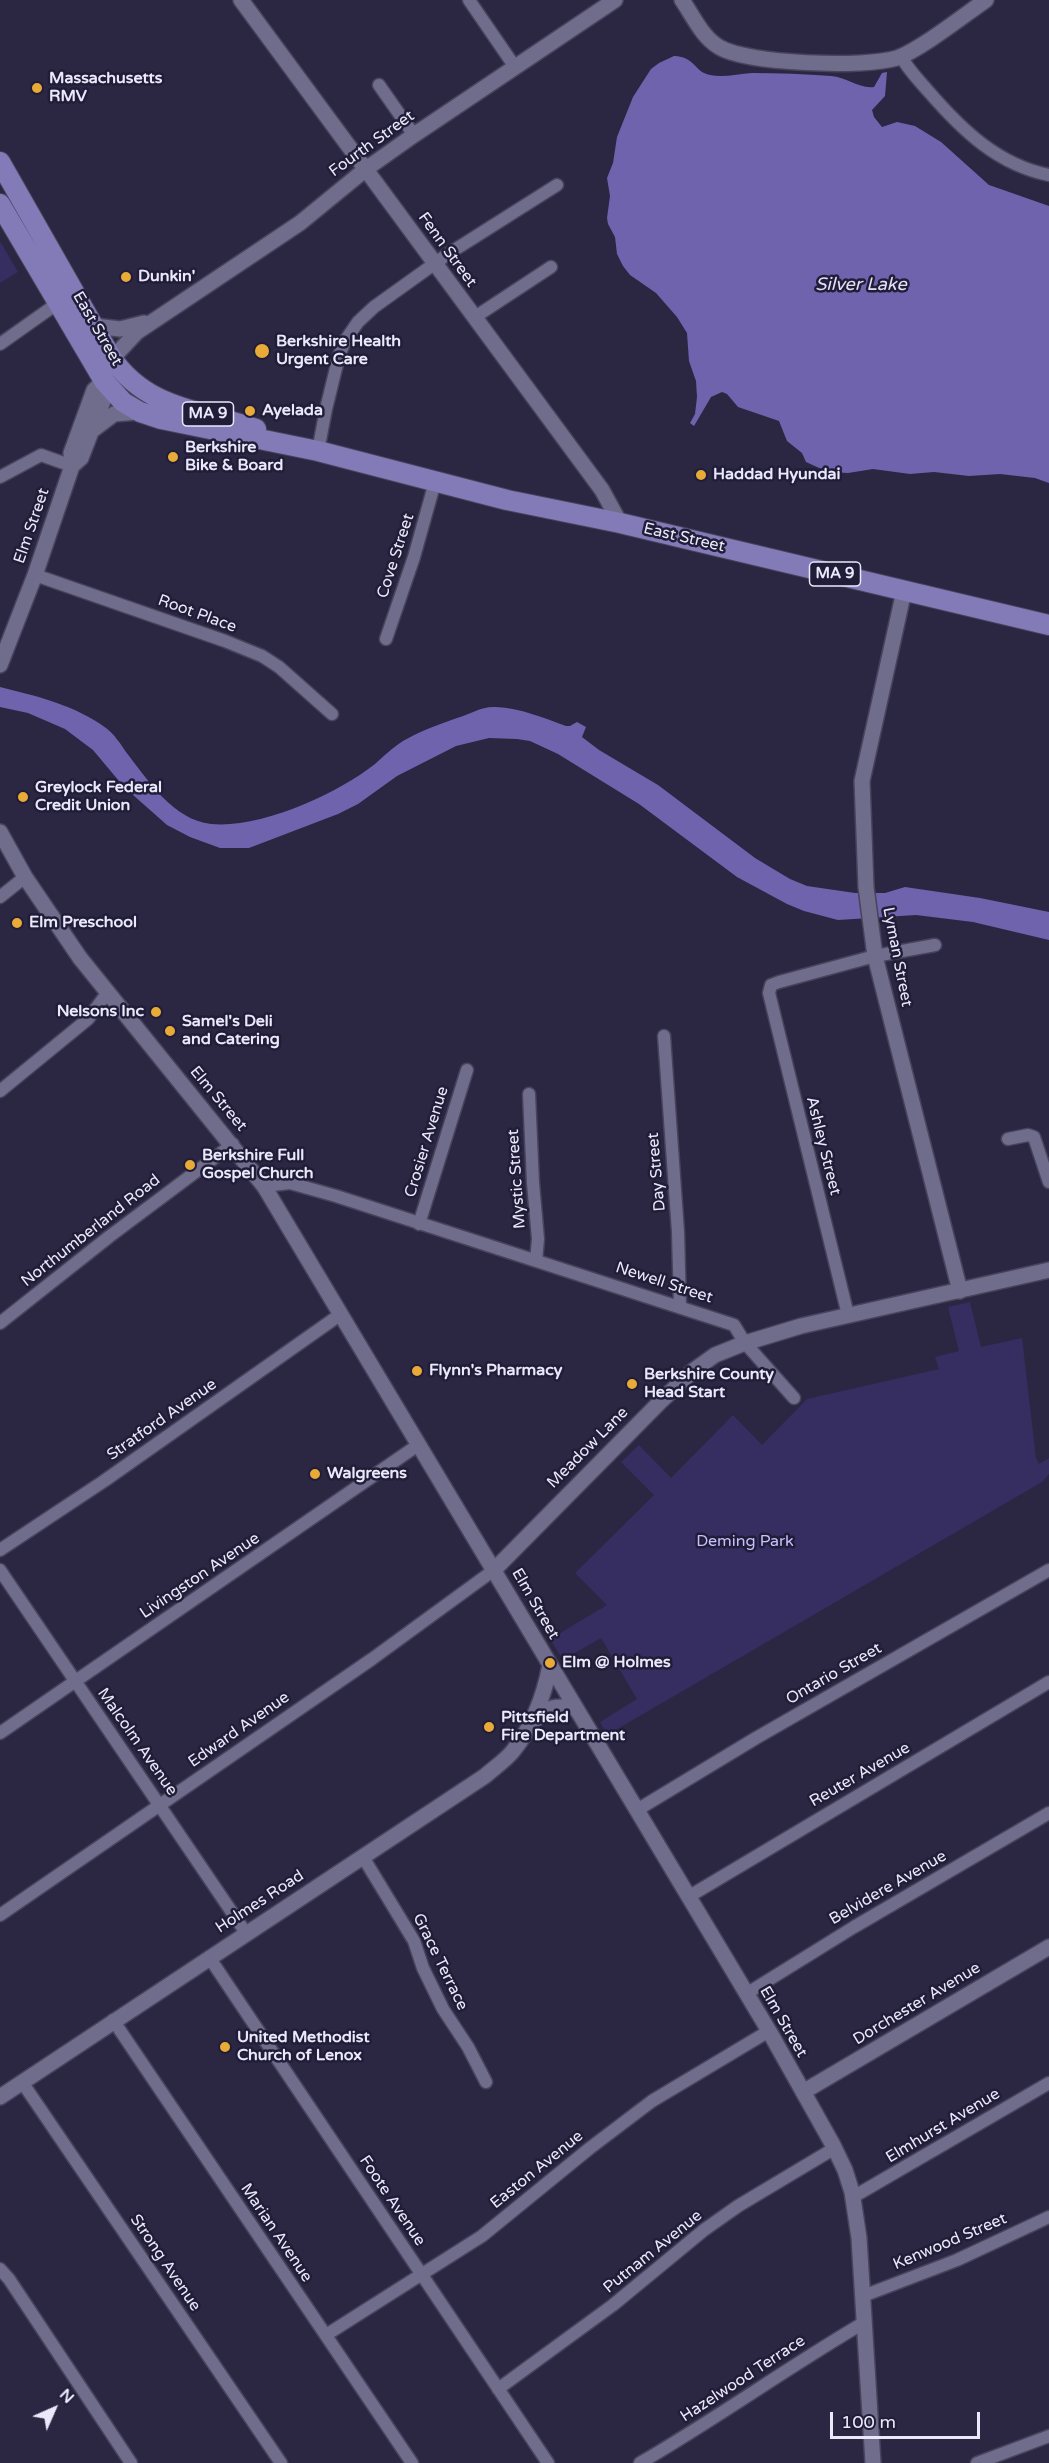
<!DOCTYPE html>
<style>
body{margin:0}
#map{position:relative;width:1049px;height:2463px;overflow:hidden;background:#2b2743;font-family:"Varela Round",sans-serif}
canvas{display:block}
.north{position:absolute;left:24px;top:2379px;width:60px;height:60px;-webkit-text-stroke:4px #211d38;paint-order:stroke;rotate:45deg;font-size:16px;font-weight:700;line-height:24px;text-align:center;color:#eae9fb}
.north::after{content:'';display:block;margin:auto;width:21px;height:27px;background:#eae9fb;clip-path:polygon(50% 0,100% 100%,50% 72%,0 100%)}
.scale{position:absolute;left:830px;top:2412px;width:150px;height:27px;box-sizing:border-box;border:3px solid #eae9fb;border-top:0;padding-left:8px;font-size:18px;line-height:21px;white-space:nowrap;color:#eae9fb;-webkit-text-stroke:4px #211d38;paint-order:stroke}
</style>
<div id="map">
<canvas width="1049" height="2463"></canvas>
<div class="north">N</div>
<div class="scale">100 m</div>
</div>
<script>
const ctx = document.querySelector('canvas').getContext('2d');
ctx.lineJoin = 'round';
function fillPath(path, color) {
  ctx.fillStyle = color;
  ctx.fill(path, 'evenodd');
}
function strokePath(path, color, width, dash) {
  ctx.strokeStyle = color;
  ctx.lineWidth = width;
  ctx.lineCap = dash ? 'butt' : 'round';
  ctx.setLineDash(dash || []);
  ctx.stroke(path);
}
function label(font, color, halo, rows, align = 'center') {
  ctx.font = font + ' "Varela Round",sans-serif';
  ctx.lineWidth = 5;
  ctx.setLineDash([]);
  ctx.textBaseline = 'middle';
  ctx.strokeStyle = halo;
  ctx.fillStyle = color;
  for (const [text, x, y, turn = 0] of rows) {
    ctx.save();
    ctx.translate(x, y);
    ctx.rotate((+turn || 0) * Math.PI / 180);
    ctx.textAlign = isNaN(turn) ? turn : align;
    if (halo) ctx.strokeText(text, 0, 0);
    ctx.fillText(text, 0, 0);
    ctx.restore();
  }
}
const green = new Path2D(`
 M0,241L18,272L0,283Z
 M970,1302L981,1347L1022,1338L1036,1458L1039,1464L1049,1458V1474L1042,1482L607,1735L600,1722L637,1699L601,1638L563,1660L550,1639L607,1605L575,1573L654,1495L621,1462L639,1445L671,1478L733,1415L762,1445L807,1399L939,1369L935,1357L959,1351L948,1307Z`);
const water = new Path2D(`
 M674,56C696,57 694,72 710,75C723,78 738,74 752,73C778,73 804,74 831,76C847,77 859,89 874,87L882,73L887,72L885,96L872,110L874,117L882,127L897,122L915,126L941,142L989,185L1049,206V483L1035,478L1000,474L969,476L934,472L910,474L873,469L848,473L828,472L806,462L802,453L787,441L779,421L738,407L727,394L722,392L711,397L694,426L690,423L695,414L697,397L696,381L689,361L687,333L677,317L656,293L630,275L623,266L617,254L615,237L608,224L607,218L610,196L607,178L613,163L617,137L633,97L651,69L659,63Z
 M0,687C36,696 75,705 106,728C114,734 120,743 126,752C147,779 173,820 211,824C260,829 337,794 375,764C384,756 392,748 403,741C422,730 438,725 457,718C471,714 481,706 496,707C520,708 544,718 566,726H570L577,722L586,727L582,737L599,750L658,785L755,858L790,879L807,886L855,893H885L905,887L980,898L1049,912V940L973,922L916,915L838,920L804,911L787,904L737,877L639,804L558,754L530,741L517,739L489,738L456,746L397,776L358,804L338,814L249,848H220L190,837L167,825L124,787L93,750L65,729L28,713L0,707Z`);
const minor = new Path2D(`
 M469,0L515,67
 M901,56C908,70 919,80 929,92C962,130 998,165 1049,175
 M379,85L414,135
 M475,317L551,267
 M0,344L58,303
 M318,451L326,409L339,356L345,341L358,322L374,307L448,254L557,185
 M0,477L41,455L72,466
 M35,575L225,641L262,656L279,667L332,714
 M386,639L414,557L435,482
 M0,897L25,877
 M664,1036L678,1232L680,1306
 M0,1091L88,1019L108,992
 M529,1094L533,1183L538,1239L536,1261
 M1008,1139L1028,1135L1034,1137L1049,1182
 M264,1186L290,1183L336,1196L734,1325L745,1343L794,1398
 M419,1224L467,1070
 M848,1315L769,993L771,985L779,982L875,956L935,945
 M0,1323L110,1236L233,1144
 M0,1550L104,1481L341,1314
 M0,1570L246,1933
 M0,1733L418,1445
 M637,1810L756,1738L1049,1570
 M363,1857L414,1941L423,1968L443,2009L468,2047L486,2082
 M688,1897L1049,1682
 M0,1915L372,1659L494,1570
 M209,1957L548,2463
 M746,1994L854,1927L1049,1813
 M113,2020L412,2463
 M22,2082L281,2463
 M853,2197L1049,2083
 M0,2269L9,2279L131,2463
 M863,2296L957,2260L1049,2217
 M326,2335L482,2236L590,2148L652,2101L769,2031
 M498,2389L613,2305L704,2230L738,2206L835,2148
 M640,2463C716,2419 788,2367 865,2322
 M977,2463L1049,2436`);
const tertiary = new Path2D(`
 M241,0L602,490L620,523
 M682,0C693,16 702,37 719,47C747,64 865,68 897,58C921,49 963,16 986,0
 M95,326L120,329L144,323
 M94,429L114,414L139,412
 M72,466L81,458L105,396L104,381L109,362L137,332L300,223L366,169L414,135L615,0
 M904,591L862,781L866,887L875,956L960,1291
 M0,665L35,575L72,466L71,453L94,390L104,381
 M0,832L25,877L80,958L264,1186L769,2031L833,2145L845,2170L852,2192L859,2238L873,2463
 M494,1570L661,1401L694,1370L715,1355L745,1343L801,1326L1049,1270
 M536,1719C551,1705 555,1706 575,1708
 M803,2092L1049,1947
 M0,2097L485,1776C494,1768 506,1760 513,1751C533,1726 544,1696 550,1665`);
const trunk = new Path2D(`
 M0,162L111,357C147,410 201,410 256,429
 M0,204L104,381L123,402L140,412L161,419L318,451L507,500L620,523L1049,625`);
const markers = [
 [37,88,6,"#e8ab37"],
 [126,277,6,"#e8ab37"],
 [262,351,8,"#e8ab37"],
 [250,411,6,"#e8ab37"],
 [173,457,6,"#e8ab37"],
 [701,475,6,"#e8ab37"],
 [23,797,6,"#e8ab37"],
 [17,923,6,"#e8ab37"],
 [156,1012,6,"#e8ab37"],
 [170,1031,6,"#e8ab37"],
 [190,1165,6,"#e8ab37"],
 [417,1371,6,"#e8ab37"],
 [632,1384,6,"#e8ab37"],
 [315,1474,6,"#e8ab37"],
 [550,1663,6,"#e8ab37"],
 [489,1727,6,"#e8ab37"],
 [225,2047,6,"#e8ab37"]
];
const shields = [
 [208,414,51],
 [835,574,51]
];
const shieldNames = [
 ["MA 9",208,414],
 ["MA 9",835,574]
];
const poiNames = [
 ["Massachusetts",49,79],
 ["RMV",49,97],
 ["Dunkin'",138,277],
 ["Berkshire Health",276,342],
 ["Urgent Care",276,360],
 ["Ayelada",262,411],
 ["Berkshire",185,448],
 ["Bike & Board",185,466],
 ["Haddad Hyundai",713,475],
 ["Greylock Federal",35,788],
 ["Credit Union",35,806],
 ["Elm Preschool",29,923],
 ["Nelsons Inc",144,1012,"right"],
 ["Samel's Deli",182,1022],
 ["and Catering",182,1040],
 ["Berkshire Full",202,1156],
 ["Gospel Church",202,1174],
 ["Flynn's Pharmacy",429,1371],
 ["Berkshire County",644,1375],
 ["Head Start",644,1393],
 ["Walgreens",327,1474],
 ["Elm @ Holmes",562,1663],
 ["Pittsfield",501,1718],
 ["Fire Department",501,1736],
 ["United Methodist",237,2038],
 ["Church of Lenox",237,2056]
];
const streetNames = [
 ["Fourth Street",372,144,-36],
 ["Fenn Street",447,250,54],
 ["East Street",97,329,60],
 ["Elm Street",32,526,-71],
 ["East Street",684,538,13],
 ["Cove Street",396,556,-72],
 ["Root Place",197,614,20],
 ["Lyman Street",897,957,79],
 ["Elm Street",218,1099,50],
 ["Crosier Avenue",427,1142,-73],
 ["Ashley Street",823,1146,76],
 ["Day Street",657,1172,-95],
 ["Mystic Street",517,1179,-94],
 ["Northumberland Road",91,1231,-38],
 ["Newell Street",664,1283,18],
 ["Stratford Avenue",162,1420,-35],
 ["Meadow Lane",588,1448,-45],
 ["Livingston Avenue",200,1576,-34],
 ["Elm Street",535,1604,60],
 ["Ontario Street",834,1674,-30],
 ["Edward Avenue",239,1730,-35],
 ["Malcolm Avenue",137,1742,55],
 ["Reuter Avenue",860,1775,-30],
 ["Belvidere Avenue",888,1888,-30],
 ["Holmes Road",260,1902,-33],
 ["Grace Terrace",440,1962,64],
 ["Dorchester Avenue",917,2004,-31],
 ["Elm Street",783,2022,60],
 ["Elmhurst Avenue",943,2126,-31],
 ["Easton Avenue",537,2170,-39],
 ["Foote Avenue",392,2201,56],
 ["Marian Avenue",276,2233,56],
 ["Kenwood Street",950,2242,-23],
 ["Putnam Avenue",653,2252,-39],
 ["Strong Avenue",165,2263,56],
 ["Hazelwood Terrace",743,2379,-33]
];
const parkNames = [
 ["Deming Park",745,1542]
];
const waterNames = [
 ["Silver Lake",861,285]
];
fillPath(green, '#362d60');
fillPath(water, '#6f63ae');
strokePath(minor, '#47435b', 15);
strokePath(tertiary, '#47435b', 18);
strokePath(trunk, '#47435b', 22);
strokePath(minor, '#6f6c8c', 12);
strokePath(tertiary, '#6f6c8c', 15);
strokePath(trunk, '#837bb7', 20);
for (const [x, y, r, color] of markers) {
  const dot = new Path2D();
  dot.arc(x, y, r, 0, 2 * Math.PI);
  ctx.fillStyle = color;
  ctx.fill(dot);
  strokePath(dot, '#211d38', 2);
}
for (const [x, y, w] of shields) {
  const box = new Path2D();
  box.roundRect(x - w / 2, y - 12, w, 24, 4.5);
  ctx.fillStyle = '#211d38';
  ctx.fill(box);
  strokePath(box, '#eae9fb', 1.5);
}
label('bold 15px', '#eae9fb', null, shieldNames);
label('bold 16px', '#eae9fb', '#211d38', poiNames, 'left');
label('16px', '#eae9fb', '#211d38', streetNames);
label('16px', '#c7c0ff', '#211d38', parkNames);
label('italic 18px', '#e2e0f6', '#211d38', waterNames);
</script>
